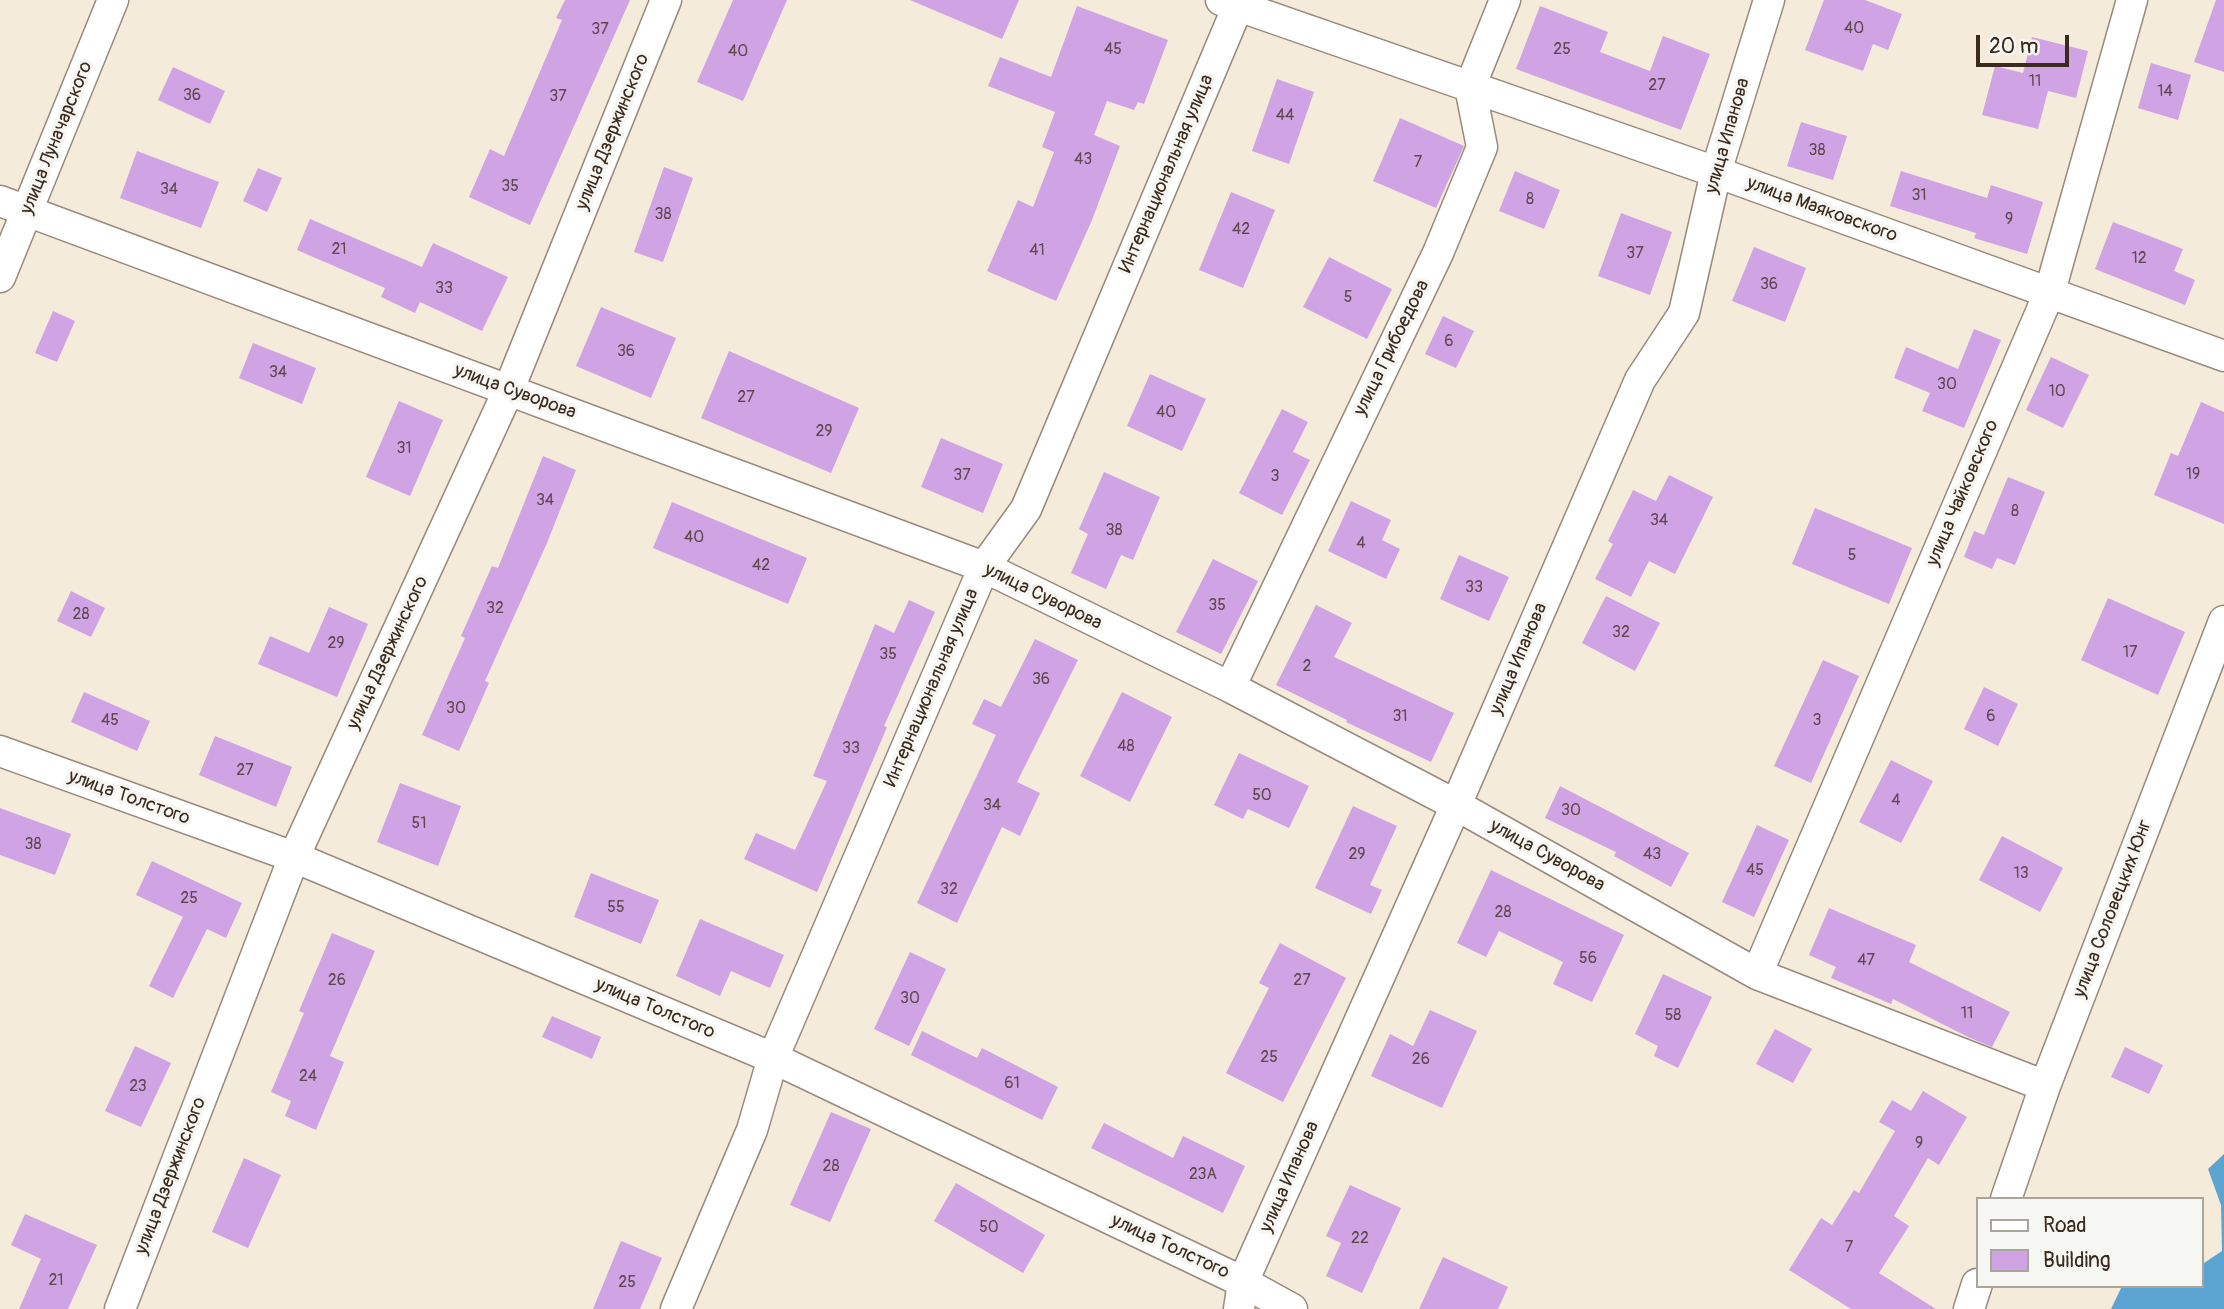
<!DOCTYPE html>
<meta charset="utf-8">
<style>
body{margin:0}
#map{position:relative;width:2224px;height:1309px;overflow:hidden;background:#f4ebdb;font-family:Pangolin,sans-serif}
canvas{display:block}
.legend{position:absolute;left:1976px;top:1197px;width:228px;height:91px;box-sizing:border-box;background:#f6f6f2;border:2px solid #aba49d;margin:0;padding:9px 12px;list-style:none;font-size:21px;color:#3b2a1e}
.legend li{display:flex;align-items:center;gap:14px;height:35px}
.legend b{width:35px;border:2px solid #aba49d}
.scale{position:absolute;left:1976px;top:35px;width:93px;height:32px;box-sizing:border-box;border:4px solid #3b2a1e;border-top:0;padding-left:9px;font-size:21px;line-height:24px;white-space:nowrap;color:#3b2a1e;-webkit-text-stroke:5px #f6f6f2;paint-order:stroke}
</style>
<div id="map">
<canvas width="2224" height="1309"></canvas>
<ul class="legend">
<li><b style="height:9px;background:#fff"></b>Road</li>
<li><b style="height:19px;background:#d0a3e4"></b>Building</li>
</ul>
<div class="scale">20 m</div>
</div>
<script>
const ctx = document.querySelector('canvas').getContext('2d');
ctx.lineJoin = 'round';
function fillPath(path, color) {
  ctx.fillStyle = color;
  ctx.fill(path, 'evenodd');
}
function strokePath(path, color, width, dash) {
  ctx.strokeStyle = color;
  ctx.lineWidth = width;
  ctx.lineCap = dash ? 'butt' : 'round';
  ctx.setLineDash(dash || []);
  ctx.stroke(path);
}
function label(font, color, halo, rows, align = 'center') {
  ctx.font = font + ' Pangolin,sans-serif';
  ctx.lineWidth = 7;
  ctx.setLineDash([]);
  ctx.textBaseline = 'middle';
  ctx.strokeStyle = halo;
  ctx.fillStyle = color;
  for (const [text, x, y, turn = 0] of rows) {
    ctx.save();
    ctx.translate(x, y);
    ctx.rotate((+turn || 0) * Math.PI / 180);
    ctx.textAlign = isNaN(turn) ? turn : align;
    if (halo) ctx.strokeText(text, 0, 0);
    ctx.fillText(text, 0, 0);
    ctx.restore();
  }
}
const water = new Path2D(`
 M2224,1154V1309H2111L2122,1286H2201V1265L2222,1251L2221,1205L2208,1169Z`);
const building = new Path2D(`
 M565,0H630L530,225L469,197L490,149L504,156L562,20L556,18Z
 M733,0H787L743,101L697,82Z
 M910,0H1019L1002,39Z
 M1824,0H1865L1902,14L1888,50L1873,44L1863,71L1805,50Z
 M2216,0H2224V72L2194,62Z
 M1077,6L1168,40L1144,104L1138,102L1134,110L1107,101L1094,135L1120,146L1092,220L1056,301L987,271L1018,200L1033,207L1054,152L1042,147L1055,112L988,86L1000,57L1051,77Z
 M1540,6L1608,32L1600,52L1650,71L1663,36L1710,54L1681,130L1516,69Z
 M2032,37L2088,51L2076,98L2048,91L2038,129L1982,115L1995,66L2023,73Z
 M2151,63L2191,75L2178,120L2138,108Z
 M173,67L225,91L210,124L158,100Z
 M1277,79L1314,92L1289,164L1252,151Z
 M1400,118L1464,146L1436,208L1373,181Z
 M1801,122L1847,136L1833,180L1787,166Z
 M137,151L219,182L201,228L120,198Z
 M664,167L693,178L663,262L634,252Z
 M258,168L282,178L267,212L243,201Z
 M1515,171L1560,190L1544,229L1499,211Z
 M1901,171L1987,198L1991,185L2043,202L2027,254L1974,238L1976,233L1890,206Z
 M1231,192L1275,210L1243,288L1199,270Z
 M1621,213L1672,232L1650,295L1598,276Z
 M310,219L422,267L433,243L508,277L482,331L420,302L415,313L381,297L385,288L297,250Z
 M2113,222L2183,249L2174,271L2195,280L2185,305L2095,269Z
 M1754,247L1806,268L1785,322L1732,301Z
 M1329,257L1392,289L1367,339L1303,307Z
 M601,307L676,338L651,398L576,366Z
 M53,311L75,321L57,362L35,353Z
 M1443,316L1474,331L1456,368L1425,354Z
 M1974,329L2001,340L1964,428L1922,411L1930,393L1894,378L1906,347L1958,369Z
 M253,343L316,368L302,404L239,378Z
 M729,351L859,408L831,473L701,418Z
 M2051,357L2089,375L2063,428L2026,410Z
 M1150,374L1206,399L1182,451L1127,426Z
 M399,401L443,420L410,496L366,477Z
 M2201,402L2224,412V524L2154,495L2171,453L2178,456Z
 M1282,409L1308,422L1293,452L1310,460L1282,515L1239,493Z
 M941,438L1003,464L983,513L921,487Z
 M543,456L576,470L547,543L485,681L489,683L459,751L422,735L465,638L461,636L492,566L498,568Z
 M1104,472L1160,497L1133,560L1121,555L1106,589L1071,573L1088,534L1079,529Z
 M1669,475L1713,497L1675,574L1649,561L1631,597L1595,579L1613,544L1608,541L1633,490L1656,501Z
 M2008,477L2045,492L2015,565L1997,558L1992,569L1964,557L1974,531L1984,535Z
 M1351,501L1391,520L1382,540L1400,549L1386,579L1328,551Z
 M672,502L807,558L788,604L653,548Z
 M1815,508L1912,548L1889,604L1792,564Z
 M1459,555L1509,577L1489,621L1440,599Z
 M1213,559L1258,581L1221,654L1176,632Z
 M71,591L105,608L91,637L57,621Z
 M1606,596L1660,623L1635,671L1582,643Z
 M2108,598L2185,632L2158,695L2081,660Z
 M909,600L935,612L884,726L887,727L817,892L744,859L756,833L795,850L827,781L813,776L875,624L894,633Z
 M1316,605L1352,623L1334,657L1454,713L1431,762L1346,722L1347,720L1276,685Z
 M329,607L368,624L337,697L258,664L270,636L309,653Z
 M1035,639L1078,660L1017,782L1040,793L1020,836L1002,827L957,923L917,903L996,735L972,724L984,699L1001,707Z
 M1823,660L1859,676L1811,783L1774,766Z
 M1984,687L2018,704L1998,746L1964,729Z
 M84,692L150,721L137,751L71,722Z
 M1122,692L1172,717L1130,802L1080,776Z
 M215,736L292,767L276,807L199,775Z
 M1239,753L1309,786L1289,828L1248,809L1243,819L1214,805Z
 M1891,760L1933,781L1901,843L1859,822Z
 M400,783L461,806L438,866L377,842Z
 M1560,786L1689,853L1671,887L1614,856L1616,852L1545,818Z
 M1353,806L1397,826L1370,885L1382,890L1371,914L1315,888Z
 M0,808L71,834L55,875L0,855Z
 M1757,825L1789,840L1754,917L1722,902Z
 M2002,836L2063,868L2040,912L1979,880Z
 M152,861L242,903L226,938L207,929L173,998L149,986L183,917L136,895Z
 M1491,870L1624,935L1592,1002L1553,984L1563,962L1499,931L1486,957L1457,943Z
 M591,873L659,900L641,944L574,917Z
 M1829,908L1916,945L1909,962L2010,1012L1992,1047L1968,1037L1893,999L1891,1004L1831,978L1836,967L1809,955Z
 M700,919L784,955L770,988L731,971L720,996L676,976Z
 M332,933L375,951L330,1056L344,1062L316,1130L285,1116L291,1101L271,1092L304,1013L299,1011Z
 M1280,943L1346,978L1283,1102L1226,1073L1269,988L1259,983Z
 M910,952L946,969L909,1046L874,1029Z
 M1663,974L1712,997L1678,1068L1654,1056L1658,1046L1635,1034Z
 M1430,1010L1477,1031L1442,1108L1371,1076L1390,1034L1413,1046Z
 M552,1016L601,1037L592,1059L542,1037Z
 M1775,1029L1812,1049L1793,1083L1756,1064Z
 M922,1031L977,1058L982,1048L1058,1087L1042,1120L911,1055Z
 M135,1046L171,1063L141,1127L105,1111Z
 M2125,1047L2163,1065L2149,1094L2111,1077Z
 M1923,1091L1967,1117L1939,1165L1928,1158L1894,1216L1909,1226L1879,1273L1936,1309H1851L1789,1270L1821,1218L1832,1225L1854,1190L1859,1193L1895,1131L1879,1122L1892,1100L1911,1111Z
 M831,1112L871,1129L830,1222L790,1205Z
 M1104,1123L1173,1158L1183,1136L1245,1166L1223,1213L1091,1148Z
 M244,1158L281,1175L248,1248L212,1232Z
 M956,1183L1045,1235L1023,1273L934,1221Z
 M1350,1185L1401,1208L1362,1293L1326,1276L1341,1243L1326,1236Z
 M25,1214L97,1245L68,1309H19L41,1259L11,1245Z
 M621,1241L662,1258L640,1309H593Z
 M1443,1257L1508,1287L1498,1309H1419Z`);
const street = new Path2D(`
 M1221,0L1716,172L2224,356
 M0,201L984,567L1230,687L1456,805L1757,974L2045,1086
 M0,277L113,0
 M1230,687L1438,253L1482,147L1470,87L1505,0
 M0,751L294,857L773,1058L1243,1282L1292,1309
 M1757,974L2050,291L2132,0
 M2006,1199L2045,1086L2224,621
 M120,1309L294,857L509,389L666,0
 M676,1309L752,1130L773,1058L984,567L1026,509L1238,6L1243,0
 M1239,1309L1243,1282L1456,805L1640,380L1684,313L1716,172L1769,0
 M1969,1309L1977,1284`);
const numberNames = [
 ["40",1854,29],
 ["37",600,30],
 ["45",1113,50],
 ["25",1562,50],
 ["40",738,52],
 ["11",2035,82],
 ["27",1657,86],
 ["14",2165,92],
 ["36",192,96],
 ["37",558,97],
 ["44",1285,116],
 ["38",1817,151],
 ["43",1083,160],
 ["7",1418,163],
 ["35",510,187],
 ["34",169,190],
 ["31",1919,196],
 ["8",1530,200],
 ["38",663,215],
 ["9",2009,220],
 ["42",1241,230],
 ["21",339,250],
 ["41",1037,251],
 ["37",1635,254],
 ["12",2139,259],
 ["36",1769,285],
 ["33",444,289],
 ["5",1348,298],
 ["6",1449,342],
 ["36",626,352],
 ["34",278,373],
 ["30",1947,385],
 ["10",2057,392],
 ["27",746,398],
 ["40",1166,413],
 ["29",824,432],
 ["31",404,449],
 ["19",2193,475],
 ["37",962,476],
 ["3",1275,477],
 ["34",545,501],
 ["8",2015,512],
 ["34",1659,521],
 ["38",1114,531],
 ["40",694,538],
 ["4",1361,544],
 ["5",1852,556],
 ["42",761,566],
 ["33",1474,588],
 ["35",1217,606],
 ["32",495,609],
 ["28",81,615],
 ["32",1621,633],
 ["29",336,644],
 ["17",2130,653],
 ["35",888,655],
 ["2",1307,667],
 ["36",1041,680],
 ["30",456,709],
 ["31",1400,717],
 ["6",1991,717],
 ["45",110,721],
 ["3",1817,721],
 ["48",1126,747],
 ["33",851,749],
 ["27",245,771],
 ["50",1262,796],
 ["4",1896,801],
 ["34",992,806],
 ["30",1571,811],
 ["51",419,824],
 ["38",33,845],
 ["29",1357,855],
 ["43",1652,855],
 ["45",1755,871],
 ["13",2021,874],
 ["32",949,890],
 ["25",189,899],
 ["55",616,908],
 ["28",1503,913],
 ["56",1588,959],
 ["47",1866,961],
 ["26",337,981],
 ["27",1302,981],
 ["30",910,999],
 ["11",1967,1014],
 ["58",1673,1016],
 ["25",1269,1058],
 ["26",1421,1060],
 ["24",308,1077],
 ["61",1012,1084],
 ["23",138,1087],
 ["9",1919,1144],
 ["28",831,1167],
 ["23А",1203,1175],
 ["50",989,1228],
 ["22",1360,1239],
 ["7",1849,1248],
 ["21",56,1281],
 ["25",627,1283]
];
const streetNames = [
 ["улица Дзержинского",613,132,-68],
 ["улица Ипанова",1728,136,-74],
 ["улица Луначарского",57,138,-68],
 ["Интернациональная улица",1167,174,-67],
 ["улица Маяковского",1822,210,20],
 ["улица Грибоедова",1392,348,-64],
 ["улица Суворова",515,392,20],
 ["улица Чайковского",1963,493,-67],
 ["улица Суворова",1043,597,26],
 ["улица Дзержинского",388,653,-65],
 ["улица Ипанова",1519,659,-67],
 ["Интернациональная улица",932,688,-67],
 ["улица Толстого",129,798,20],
 ["улица Суворова",1547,856,29],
 ["улица Соловецких Юнг",2113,909,-69],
 ["улица Толстого",655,1009,23],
 ["улица Дзержинского",171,1176,-69],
 ["улица Ипанова",1290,1177,-66],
 ["улица Толстого",1170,1247,25]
];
fillPath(water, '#5ba4d2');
fillPath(building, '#d0a3e4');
strokePath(street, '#988a7c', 33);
strokePath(street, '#fff', 30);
label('16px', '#604850', null, numberNames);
label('19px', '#3b2a1e', '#f6f6f2', streetNames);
</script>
